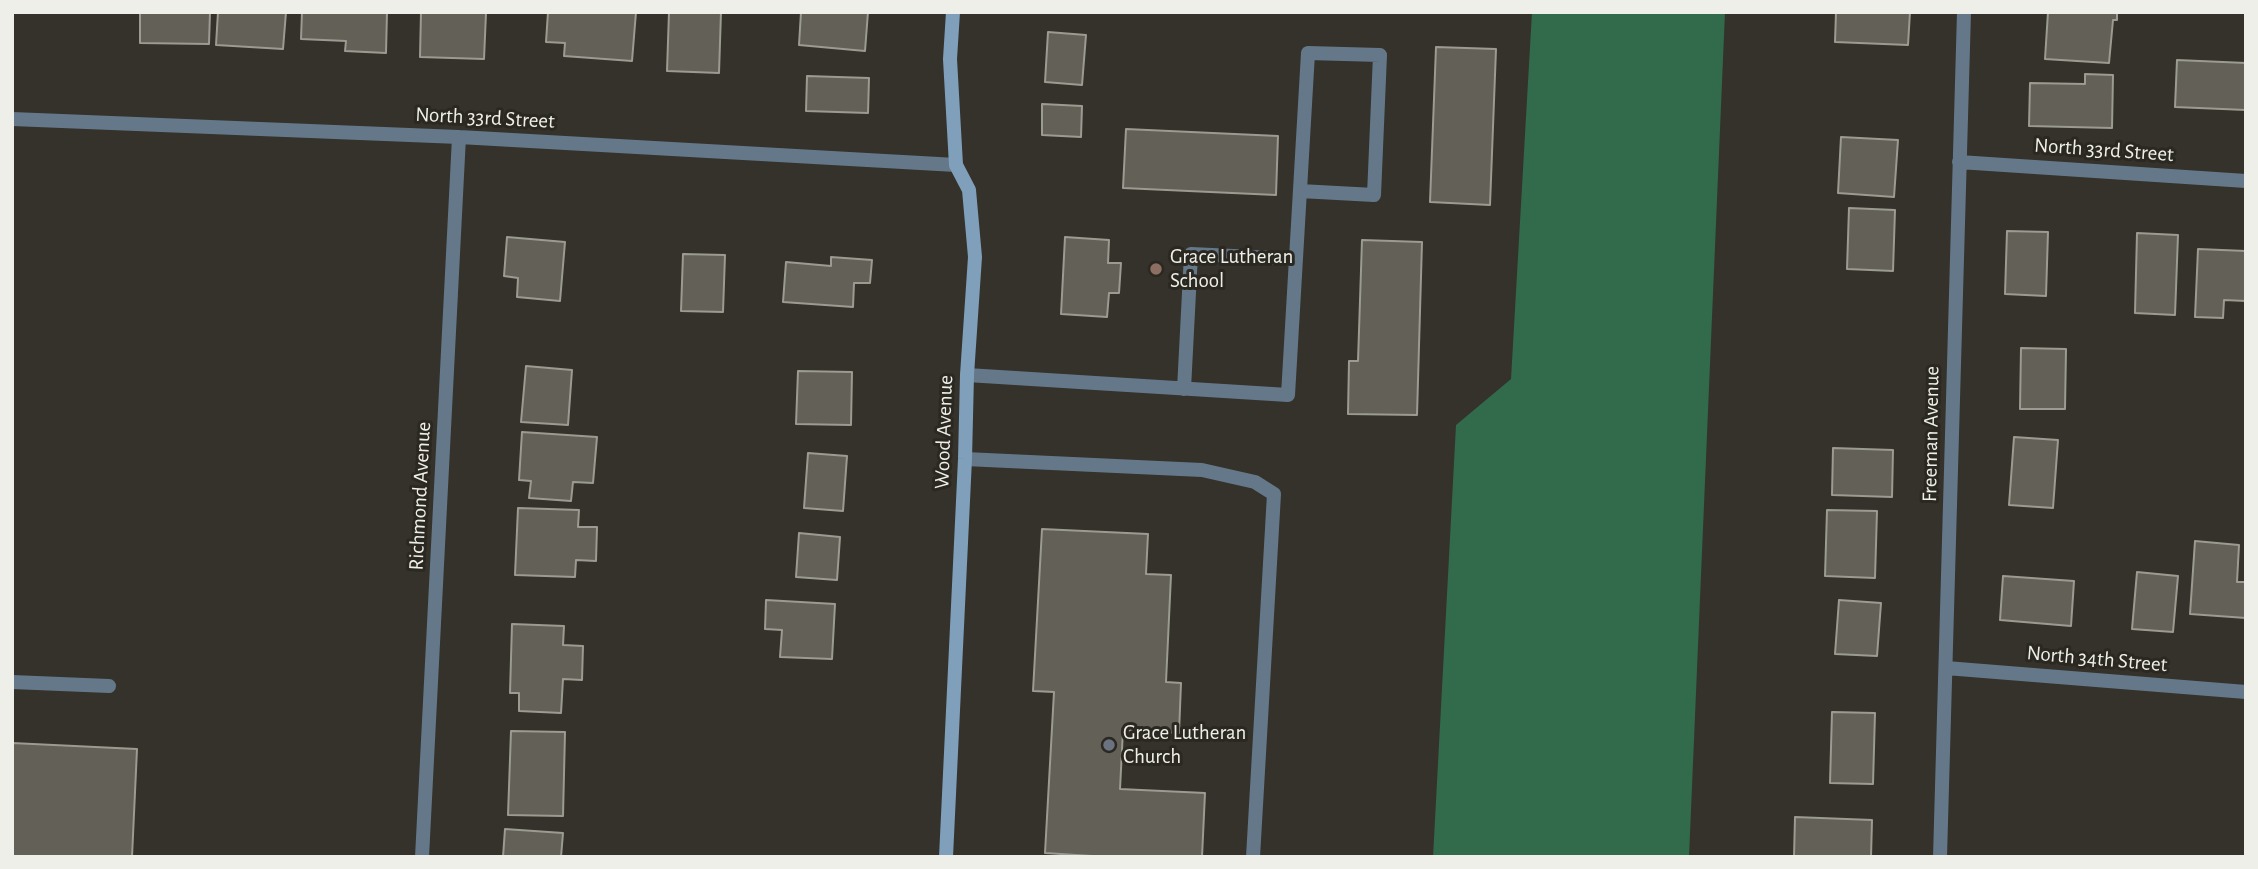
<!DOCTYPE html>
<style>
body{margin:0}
#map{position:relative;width:2258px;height:869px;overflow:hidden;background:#34322a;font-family:"Alegreya Sans",sans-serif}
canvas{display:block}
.frame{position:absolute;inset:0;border:14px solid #efefe9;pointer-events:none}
</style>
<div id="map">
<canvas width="2258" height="869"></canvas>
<div class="frame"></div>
</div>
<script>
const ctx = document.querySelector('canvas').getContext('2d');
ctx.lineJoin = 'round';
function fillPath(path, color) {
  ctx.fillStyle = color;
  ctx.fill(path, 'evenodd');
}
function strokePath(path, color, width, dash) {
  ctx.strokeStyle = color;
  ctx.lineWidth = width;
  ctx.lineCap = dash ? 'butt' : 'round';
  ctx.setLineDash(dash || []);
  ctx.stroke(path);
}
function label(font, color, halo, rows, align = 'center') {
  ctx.font = font + ' "Alegreya Sans",sans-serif';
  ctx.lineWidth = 6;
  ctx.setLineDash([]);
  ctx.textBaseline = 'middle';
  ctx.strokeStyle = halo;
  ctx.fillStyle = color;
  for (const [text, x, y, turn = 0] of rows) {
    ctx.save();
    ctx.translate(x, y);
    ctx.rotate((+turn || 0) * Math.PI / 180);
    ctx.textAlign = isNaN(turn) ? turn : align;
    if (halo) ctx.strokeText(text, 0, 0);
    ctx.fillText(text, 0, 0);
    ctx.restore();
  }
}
const green = new Path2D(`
 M1532,12H1725L1689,857H1433L1456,425L1511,379Z`);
const building = new Path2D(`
 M140,12H210L209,44L140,43Z
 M218,12H286L283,49L216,45Z
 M302,12H387L386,53L345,51L346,41L301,39Z
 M421,12L486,13L484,59L420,57Z
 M548,12H636L632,61L564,56L565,43L546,42Z
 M669,12H721L719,73L667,71Z
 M801,12H868L865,51L799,45Z
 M1836,12H1910L1908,45L1835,42Z
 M2048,12H2117V20H2113L2109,63L2045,59Z
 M1048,32L1086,35L1082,85L1045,82Z
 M1436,47L1496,49L1490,205L1430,202Z
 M2177,60L2246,63V110L2175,107Z
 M2085,74L2113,75L2112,128L2029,126L2030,83L2085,84Z
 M807,76L869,78L868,113L806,111Z
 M1042,104L1082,106L1081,137L1042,135Z
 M1126,129L1278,136L1276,195L1123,188Z
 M1841,137L1898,140L1894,197L1838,193Z
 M1849,208L1895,210L1893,271L1847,269Z
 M2007,231L2048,232L2046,296L2005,294Z
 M2137,233L2178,235L2175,315L2135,313Z
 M507,237L565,242L560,301L517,297L518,278L504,276Z
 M1065,237L1109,240L1108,263H1121L1119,293H1109L1107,317L1061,314Z
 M1362,240L1422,242L1417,415L1348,414L1349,361H1358Z
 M2198,249L2246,251V301L2224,300L2223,318L2195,317Z
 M683,254L725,255L723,312L681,311Z
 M831,257L872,260L870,283H854L853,307L783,302L786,262L831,266Z
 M2021,348L2066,349L2065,409H2020Z
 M526,366L572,370L568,425L521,422Z
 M798,371L852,372L851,425L796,424Z
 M522,432L597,437L593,483L573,482L571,501L529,498L531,481L519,480Z
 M2014,437L2058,440L2053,508L2009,505Z
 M1833,448L1893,450L1892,497L1832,495Z
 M808,453L847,456L843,511L804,508Z
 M518,508L579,510L578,527H597L596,561L576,560L575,577L515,575Z
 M1827,510L1877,511L1875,578L1825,576Z
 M1042,529L1148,534L1146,574L1171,575L1166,682L1181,683L1179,733L1123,730L1120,789L1205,793L1202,857H1108L1045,853L1054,692L1033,691Z
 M799,533L840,537L837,580L796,577Z
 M2195,541L2239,545L2237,582H2246V618L2190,614Z
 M2137,572L2178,576L2173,632L2132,629Z
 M2003,576L2074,581L2071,626L2000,620Z
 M766,600L835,604L832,659L780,657L782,630L765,629Z
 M1839,600L1881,603L1877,656L1835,654Z
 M512,624L564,626L563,645L583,646L582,680L563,679L561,713L519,711V693H510Z
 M1832,712L1875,713L1873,784L1830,783Z
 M511,731L565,732L563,816L508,815Z
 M12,743L137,749L132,857H12Z
 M1795,817L1872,820L1871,857H1794Z
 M505,829L563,833L561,857H503Z`);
const lane = new Path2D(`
 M967,375L1288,395L1308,53L1380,55L1374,195L1300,191
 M1184,389L1191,254L1296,259
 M965,459L1202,470L1255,482L1274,494L1253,857`);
const street = new Path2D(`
 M12,119L459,137L956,165
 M1959,162L2246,181
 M1946,668L2246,692
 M12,682L109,686
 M422,857L459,137
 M1940,857L1964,12`);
const secondary = new Path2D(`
 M946,857L965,459L967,375L975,257L969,190L956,165L950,59L953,12`);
const markers = [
 [1156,269,7,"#8d6e63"],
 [1109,745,7,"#6b7280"]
];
const streetNames = [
 ["North 33rd Street",485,118,3],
 ["North 33rd Street",2104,150,4],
 ["Wood Avenue",944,432,-88],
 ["Freeman Avenue",1931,434,-89],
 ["Richmond Avenue",420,496,-87],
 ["North 34th Street",2097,659,5]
];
const poiNames = [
 ["Grace Lutheran",1170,257],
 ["School",1170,281],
 ["Grace Lutheran",1123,733],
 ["Church",1123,757]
];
fillPath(green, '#326a4c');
fillPath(building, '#626057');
strokePath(building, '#9c9b91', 2);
strokePath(lane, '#64788a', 14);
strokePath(street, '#64788a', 14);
strokePath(secondary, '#7f9fbb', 14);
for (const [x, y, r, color] of markers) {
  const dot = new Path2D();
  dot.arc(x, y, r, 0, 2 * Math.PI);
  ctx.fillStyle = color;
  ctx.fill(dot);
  strokePath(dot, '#2a2821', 2.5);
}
label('21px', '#efefe9', '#2a2821', streetNames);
label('21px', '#efefe9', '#2a2821', poiNames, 'left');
</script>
